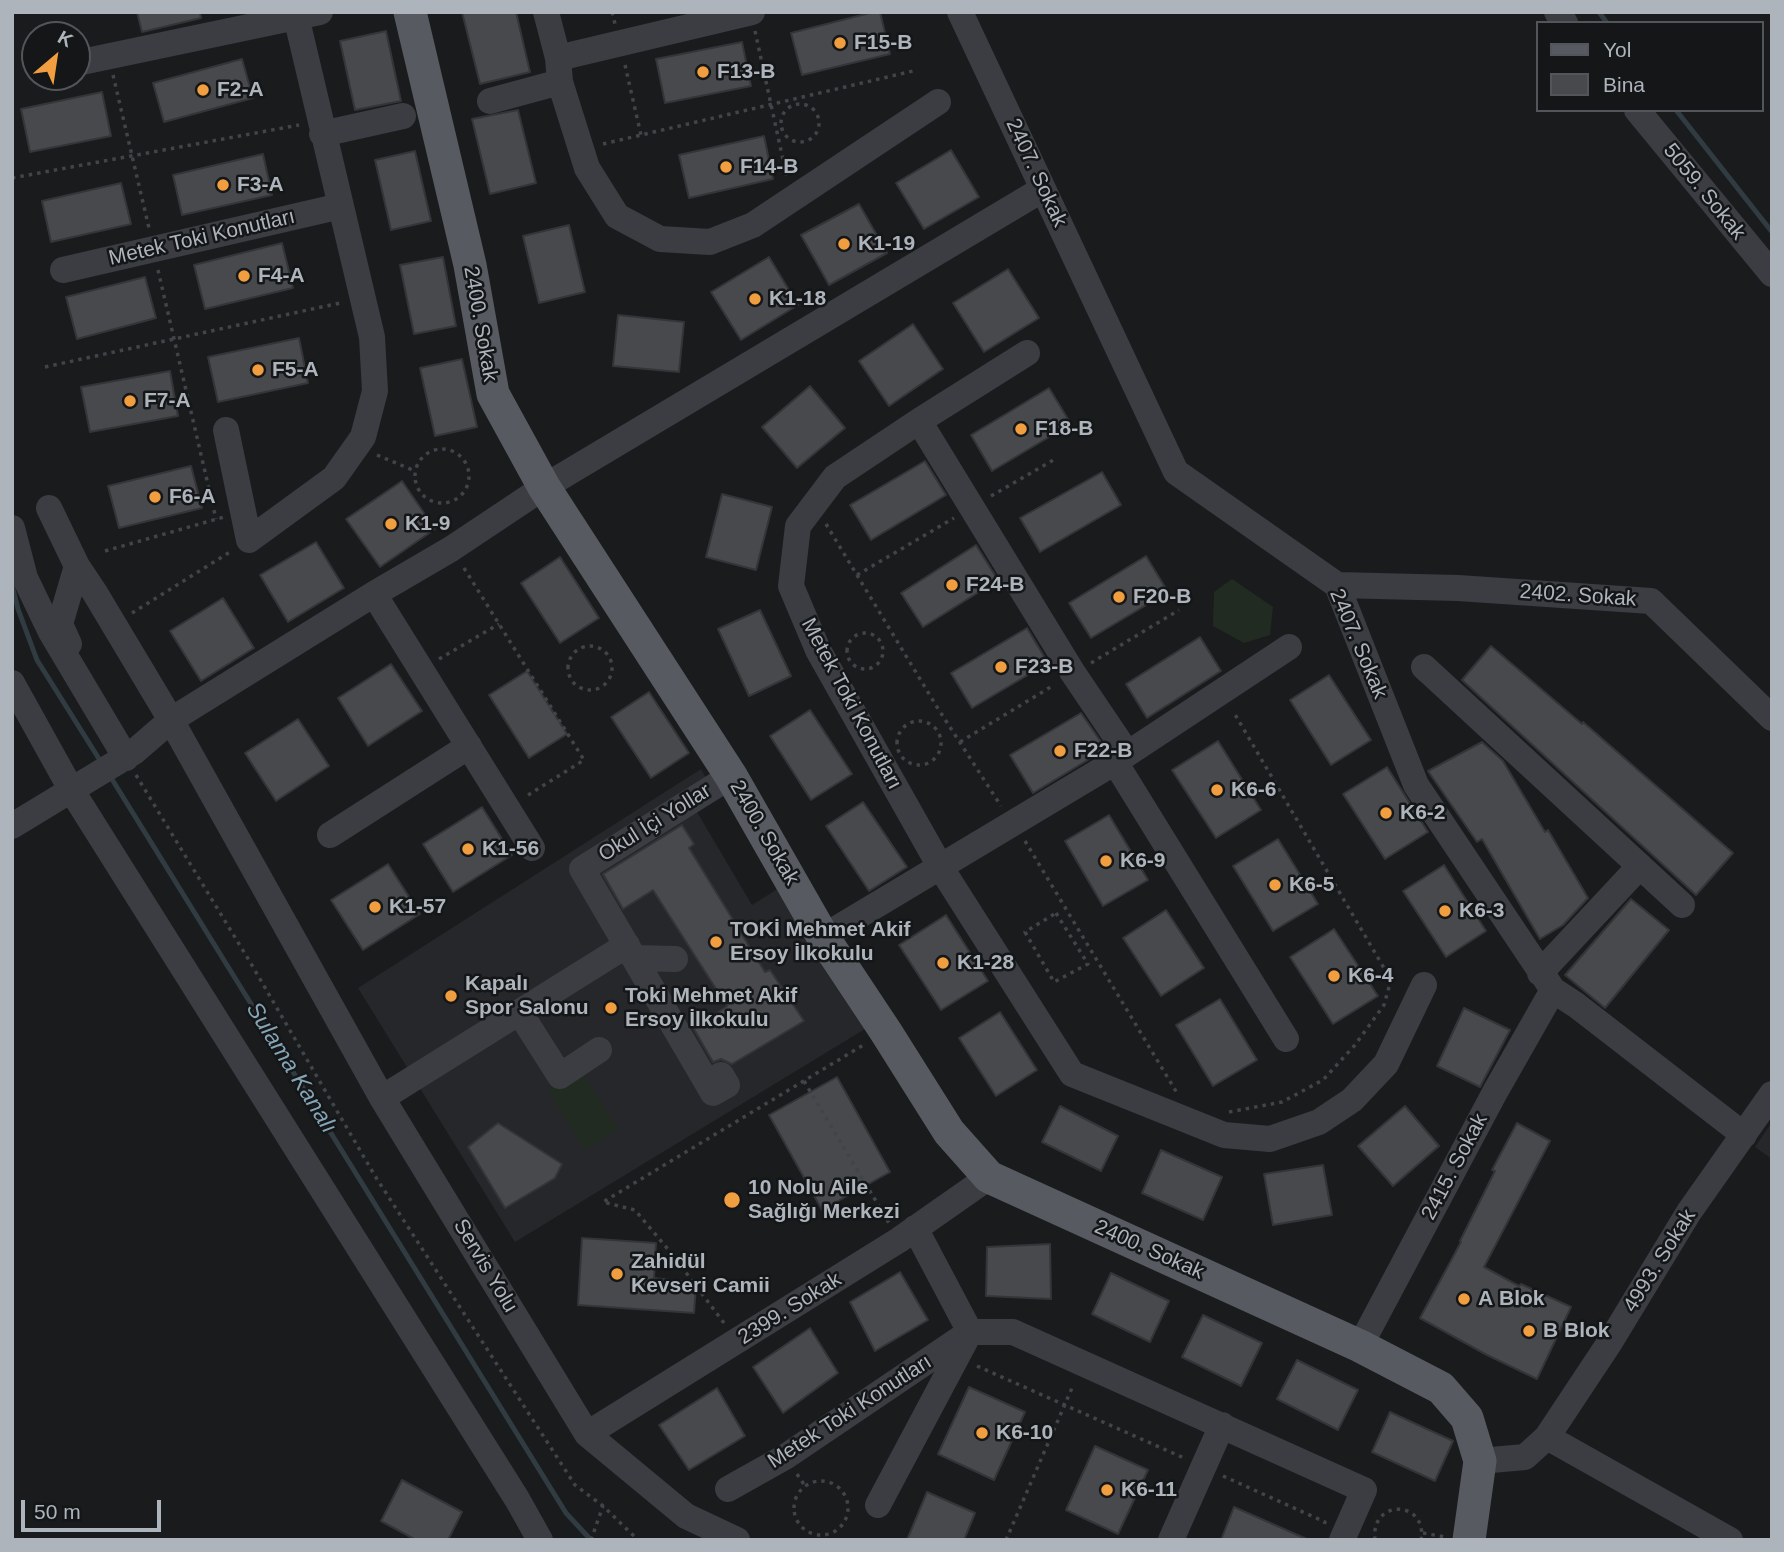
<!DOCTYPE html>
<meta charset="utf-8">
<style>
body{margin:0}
#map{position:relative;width:1784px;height:1552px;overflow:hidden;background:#1a1b1d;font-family:Arial,sans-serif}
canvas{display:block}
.frame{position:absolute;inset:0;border:14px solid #adb4bc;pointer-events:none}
.legend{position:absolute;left:1536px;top:21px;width:228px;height:91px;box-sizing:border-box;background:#151618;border:2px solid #52555a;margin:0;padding:9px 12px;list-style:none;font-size:21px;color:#adb4bc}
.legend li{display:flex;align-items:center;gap:14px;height:35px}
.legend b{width:35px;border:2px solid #52555a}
.north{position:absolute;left:21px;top:21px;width:70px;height:70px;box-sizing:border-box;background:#151618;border:2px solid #52555a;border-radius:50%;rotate:29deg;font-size:19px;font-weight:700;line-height:28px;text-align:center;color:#adb4bc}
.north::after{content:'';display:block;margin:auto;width:24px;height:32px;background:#f09e3f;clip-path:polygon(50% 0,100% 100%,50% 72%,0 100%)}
.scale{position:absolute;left:21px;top:1500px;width:140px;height:32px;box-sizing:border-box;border:4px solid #adb4bc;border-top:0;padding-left:9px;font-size:21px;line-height:24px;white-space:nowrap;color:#adb4bc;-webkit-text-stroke:5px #151618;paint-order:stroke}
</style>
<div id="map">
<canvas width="1784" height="1552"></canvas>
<div class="frame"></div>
<ul class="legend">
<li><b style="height:9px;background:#575b61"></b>Yol</li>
<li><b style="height:19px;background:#47494d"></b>Bina</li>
</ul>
<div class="north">K</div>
<div class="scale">50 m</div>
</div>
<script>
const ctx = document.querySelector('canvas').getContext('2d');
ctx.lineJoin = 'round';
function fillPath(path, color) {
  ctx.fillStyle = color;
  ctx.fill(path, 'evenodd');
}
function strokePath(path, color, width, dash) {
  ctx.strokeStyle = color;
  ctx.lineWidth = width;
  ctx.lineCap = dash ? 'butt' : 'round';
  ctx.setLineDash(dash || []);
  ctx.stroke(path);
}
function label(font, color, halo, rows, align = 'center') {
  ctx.font = font + ' Arial,sans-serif';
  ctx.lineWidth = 5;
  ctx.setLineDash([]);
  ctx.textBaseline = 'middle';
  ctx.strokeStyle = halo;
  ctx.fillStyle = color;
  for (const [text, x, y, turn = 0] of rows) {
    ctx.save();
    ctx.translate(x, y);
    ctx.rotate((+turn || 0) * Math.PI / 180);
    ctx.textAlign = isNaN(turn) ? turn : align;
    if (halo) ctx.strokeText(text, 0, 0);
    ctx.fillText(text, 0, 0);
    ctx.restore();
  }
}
const built = new Path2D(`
 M701,769L715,794L697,812L752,905L779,888L865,1029L515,1242L358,988Z
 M1772,1122V1159L1755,1147Z`);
const green = new Path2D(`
 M1232,579L1273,607L1270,635L1244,643L1213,626L1214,592Z
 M580,1069L618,1129L585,1150L547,1090Z`);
const stream = new Path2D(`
 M1599,12L1607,23
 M1676,110L1772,232
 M12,585L18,609L37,660L101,762
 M110,776L566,1513L591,1540`);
const building = new Path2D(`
 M137,12H200L201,18L142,32Z
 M462,12H516L530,72L480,84Z
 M874,12H880L890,54L802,75L791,33Z
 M386,31L401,101L355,110L340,41Z
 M742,42L751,86L665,103L656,59Z
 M242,59L253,98L164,122L153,83Z
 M102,92L111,136L30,152L21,109Z
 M518,110L536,183L490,194L472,119Z
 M764,136L773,179L689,198L679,155Z
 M951,150L979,197L924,229L896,183Z
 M415,151L431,221L391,230L375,160Z
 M263,154L272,195L182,215L173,175Z
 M121,183L131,224L51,242L42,201Z
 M859,204L887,253L829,285L801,235Z
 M569,225L585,292L539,303L523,236Z
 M282,243L293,288L205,309L194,265Z
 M443,257L456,326L414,334L400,265Z
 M769,257L798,305L741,340L711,292Z
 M1008,269L1039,318L984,352L953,303Z
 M145,277L156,318L77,339L66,297Z
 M618,315L684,322L679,372L613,366Z
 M913,324L943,369L889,406L859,361Z
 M299,338L308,383L218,402L208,357Z
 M462,359L477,427L435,436L420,368Z
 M170,371L178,416L90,432L81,387Z
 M810,386L845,428L797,468L762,427Z
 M1049,388L1071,424L992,471L971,435Z
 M925,461L946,495L871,540L850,505Z
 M191,466L202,508L119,528L108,486Z
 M1102,472L1121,505L1040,552L1020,518Z
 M402,481L435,529L380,567L346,519Z
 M722,494L772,507L756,570L706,557Z
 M316,542L344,588L288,622L260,575Z
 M976,545L998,580L923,627L901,593Z
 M1146,556L1168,592L1091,638L1069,603Z
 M560,557L599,618L560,643L521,583Z
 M223,598L254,648L201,681L170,631Z
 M760,610L791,676L749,696L718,629Z
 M1027,628L1048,663L972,708L951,673Z
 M1200,637L1221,671L1147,718L1126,684Z
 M1491,646L1582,724L1583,722L1733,853L1696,895L1462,680Z
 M391,664L422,711L368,746L338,698Z
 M527,671L567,734L529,758L489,695Z
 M1329,675L1371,740L1331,765L1290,700Z
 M649,692L689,753L651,778L611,717Z
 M810,710L852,774L811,800L770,736Z
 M1081,713L1106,749L1033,793L1010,755Z
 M298,719L329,766L276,801L245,753Z
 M1218,741L1261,810L1216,838L1172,770Z
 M1482,742L1503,761L1545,832L1548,830L1588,898L1563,925L1540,939L1482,839L1477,842L1428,771Z
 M1387,767L1428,832L1385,859L1343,794Z
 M863,802L907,867L869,891L826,826Z
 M482,807L512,855L453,892L423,844Z
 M1109,815L1148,880L1103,906L1065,841Z
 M682,825L694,844L689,848L765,972L770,970L804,1021L732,1064L721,1059L713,1062L694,1029L727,1006L653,890L623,909L603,874Z
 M1278,839L1318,904L1273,931L1233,866Z
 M388,864L420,914L363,950L331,900Z
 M1444,865L1486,931L1446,957L1403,891Z
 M1631,899L1669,930L1605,1008L1565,975Z
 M1166,910L1204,968L1161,996L1123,938Z
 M946,915L988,981L941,1010L899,945Z
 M1334,929L1378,996L1333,1024L1290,957Z
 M1220,999L1257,1060L1213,1086L1176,1025Z
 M1464,1008L1510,1030L1480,1087L1437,1066Z
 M1000,1012L1037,1070L996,1096L959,1038Z
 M837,1077L890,1172L822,1210L769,1115Z
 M1060,1106L1118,1136L1101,1171L1042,1142Z
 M1405,1106L1439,1146L1393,1186L1358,1146Z
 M498,1123L562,1164L555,1178L505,1208L468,1147Z
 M1517,1123L1550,1141L1484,1267L1519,1286L1521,1284L1571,1307L1537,1379L1487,1355L1420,1318L1461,1242L1460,1241L1495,1171L1492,1170Z
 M1161,1150L1222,1177L1203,1220L1142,1193Z
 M1323,1165L1332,1215L1273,1225L1264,1174Z
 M582,1238L656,1243L654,1278L689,1282V1285L696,1286L694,1313L578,1305Z
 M1050,1244L1051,1299L986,1296L987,1247Z
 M900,1272L928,1320L875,1351L850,1302Z
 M1111,1273L1169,1301L1150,1342L1092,1314Z
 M1203,1315L1262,1343L1241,1386L1182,1357Z
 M810,1328L838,1373L783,1413L753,1367Z
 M1297,1360L1358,1390L1338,1430L1277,1399Z
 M969,1387L1025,1412L994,1480L938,1454Z
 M717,1388L745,1436L689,1470L659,1425Z
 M1390,1412L1453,1441L1435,1481L1372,1452Z
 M1095,1446L1148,1470L1118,1534L1066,1510Z
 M402,1480L462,1512L448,1540H416L381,1521Z
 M927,1492L975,1513L964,1540H907Z
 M1234,1507L1309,1540H1221Z`);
const path = new Path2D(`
 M612,12L615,24
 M755,31L787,178
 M625,65L641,135
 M113,75L149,228
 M781 123a19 19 0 1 1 38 0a19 19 0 1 1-38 0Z
 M603,144L913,71
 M12,178L299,125
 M158,270L216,519
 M45,367L340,303
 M415 476a27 27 0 1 1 54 0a27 27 0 1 1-54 0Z
 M377,455L415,471
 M991,496L1057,458
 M826,524L937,707L1001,806
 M105,551L224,517
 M464,568L584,760L525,797
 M857,575L954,518
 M132,613L230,552
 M847 651a18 18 0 1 1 36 0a18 18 0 1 1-36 0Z
 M568 668a22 22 0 1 1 44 0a22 22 0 1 1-44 0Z
 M439,659L499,624
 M1091,663L1179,610
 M897 743a22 22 0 1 1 44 0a22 22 0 1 1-44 0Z
 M960,742L1054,685
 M136,775L250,962L375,1176L575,1485L603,1506L638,1540
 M1025,841L1177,1093
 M1056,913L1088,964L1054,982L1025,932Z
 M804,1081L889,1223
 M1229,1112L1282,1102L1323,1080L1355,1045L1384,1005L1391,980L1233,711
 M724,1323L672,1254L635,1210L603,1202L865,1044
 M977,1366L1184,1458
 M797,1474L805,1486
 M1223,1476L1325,1522L1324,1525
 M794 1508a27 27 0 1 1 54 0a27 27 0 1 1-54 0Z
 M1423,1533L1445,1537
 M591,1540L603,1506
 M1006,1540L1072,1388
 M1375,1540C1370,1498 1428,1500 1421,1540`);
const minor = new Path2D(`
 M546,12L558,58L560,82L587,168L617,216L660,239L710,242L753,225L938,102
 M960,12L1176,472L1337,585L1416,785L1553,990L1576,1005L1744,1135
 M1557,12L1565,23
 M558,58L752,12
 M77,63L320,12
 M490,101L560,82
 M1637,110L1772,274
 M322,134L403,116
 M63,270L341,206
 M1027,353L919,421L835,477L798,526L791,586L818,650L941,868L1072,1074L1224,1135L1270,1139L1319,1122L1352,1100L1386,1064L1424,985
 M919,421L1073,673L1127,753
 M226,430L249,540L334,478L363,437L375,391L372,337L295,12
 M49,508L77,566L95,593L171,720L382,1098L587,1434L686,1516L737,1540
 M12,528L25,578L51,632L126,758
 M1337,585L1458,588L1651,601L1772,718
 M374,594L532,848
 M69,644L60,624L77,566
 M1424,667L1682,905
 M12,683L72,791L517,1499L540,1540
 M1115,762L1286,1039
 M12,826L134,752L171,720L374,594L451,549L544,487L1043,189
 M330,835L469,746
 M823,937L1115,762L1289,647
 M634,958L675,959
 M1540,973L1640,866
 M520,1013L560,1076L599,1050
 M721,1075L727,1085L713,1093L582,869L731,776
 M382,1098L627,945
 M1360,1346L1495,1092L1553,990
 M587,1434L899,1240L989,1177
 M1547,1437L1730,1540
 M1480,1461L1525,1457L1547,1437L1610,1342L1689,1212L1772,1094
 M728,1489L785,1457L970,1332H1013L1364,1490L1342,1540
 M878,1505L970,1332L915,1228
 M1171,1540L1222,1425`);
const major = new Path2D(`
 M410,12L470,265L493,394L544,487L731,776L823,937L886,1032L949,1132L989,1177L1360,1346L1441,1388L1467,1418L1480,1461L1469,1540`);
const markers = [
 [840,43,7,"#f09e3f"],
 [703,72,7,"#f09e3f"],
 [203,90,7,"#f09e3f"],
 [726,167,7,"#f09e3f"],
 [223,185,7,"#f09e3f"],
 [844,244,7,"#f09e3f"],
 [244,276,7,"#f09e3f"],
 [755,299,7,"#f09e3f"],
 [258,370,7,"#f09e3f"],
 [130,401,7,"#f09e3f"],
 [1021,429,7,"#f09e3f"],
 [155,497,7,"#f09e3f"],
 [391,524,7,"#f09e3f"],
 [952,585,7,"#f09e3f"],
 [1119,597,7,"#f09e3f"],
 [1001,667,7,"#f09e3f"],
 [1060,751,7,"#f09e3f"],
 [1217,790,7,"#f09e3f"],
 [1386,813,7,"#f09e3f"],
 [468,849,7,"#f09e3f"],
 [1106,861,7,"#f09e3f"],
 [1275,885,7,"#f09e3f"],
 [375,907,7,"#f09e3f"],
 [1445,911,7,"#f09e3f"],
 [716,942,7,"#f09e3f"],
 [943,963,7,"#f09e3f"],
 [1334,976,7,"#f09e3f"],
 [451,996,7,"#f09e3f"],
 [611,1008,7,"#f09e3f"],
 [732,1200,9,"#f09e3f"],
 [617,1274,7,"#f09e3f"],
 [1464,1299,7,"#f09e3f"],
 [1529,1331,7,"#f09e3f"],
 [982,1433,7,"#f09e3f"],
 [1107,1490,7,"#f09e3f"]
];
const poiNames = [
 ["F15-B",854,43],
 ["F13-B",717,72],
 ["F2-A",217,90],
 ["F14-B",740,167],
 ["F3-A",237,185],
 ["K1-19",858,244],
 ["F4-A",258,276],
 ["K1-18",769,299],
 ["F5-A",272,370],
 ["F7-A",144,401],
 ["F18-B",1035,429],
 ["F6-A",169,497],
 ["K1-9",405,524],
 ["F24-B",966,585],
 ["F20-B",1133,597],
 ["F23-B",1015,667],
 ["F22-B",1074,751],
 ["K6-6",1231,790],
 ["K6-2",1400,813],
 ["K1-56",482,849],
 ["K6-9",1120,861],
 ["K6-5",1289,885],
 ["K1-57",389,907],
 ["K6-3",1459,911],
 ["TOKİ Mehmet Akif",730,930],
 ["Ersoy İlkokulu",730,954],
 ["K1-28",957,963],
 ["K6-4",1348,976],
 ["Kapalı",465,984],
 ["Spor Salonu",465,1008],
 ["Toki Mehmet Akif",625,996],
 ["Ersoy İlkokulu",625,1020],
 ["10 Nolu Aile",748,1188],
 ["Sağlığı Merkezi",748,1212],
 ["Zahidül",631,1262],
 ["Kevseri Camii",631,1286],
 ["A Blok",1478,1299],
 ["B Blok",1543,1331],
 ["K6-10",996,1433],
 ["K6-11",1121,1490]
];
const streetNames = [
 ["2407. Sokak",1036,173,65],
 ["5059. Sokak",1704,192,51],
 ["Metek Toki Konutları",202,238,-13],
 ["2400. Sokak",480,324,80],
 ["2402. Sokak",1578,596,4],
 ["2407. Sokak",1358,644,67],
 ["Metek Toki Konutları",851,704,62],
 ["Okul İçi Yollar",655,823,-32],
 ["2400. Sokak",764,833,60],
 ["2415. Sokak",1455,1167,-62],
 ["2400. Sokak",1149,1250,24],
 ["4993. Sokak",1660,1261,-58],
 ["Servis Yolu",485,1266,59],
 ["2399. Sokak",790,1309,-32],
 ["Metek Toki Konutları",850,1412,-33]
];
const waterNames = [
 ["Sulama Kanalı",291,1068,58]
];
fillPath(built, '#26272a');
fillPath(green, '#222b22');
strokePath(stream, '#303c41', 5);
fillPath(building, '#47494d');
strokePath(building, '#343539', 2);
strokePath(path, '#414449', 3.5, [3.5, 5]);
strokePath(minor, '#3b3d42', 26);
strokePath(major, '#575b61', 33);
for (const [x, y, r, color] of markers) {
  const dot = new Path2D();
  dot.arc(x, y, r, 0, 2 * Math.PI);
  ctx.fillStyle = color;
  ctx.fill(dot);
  strokePath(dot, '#151618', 2.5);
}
label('bold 21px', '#adb4bc', '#151618', poiNames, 'left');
label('21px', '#adb4bc', '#151618', streetNames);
label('italic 23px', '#85a5b6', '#151618', waterNames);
</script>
